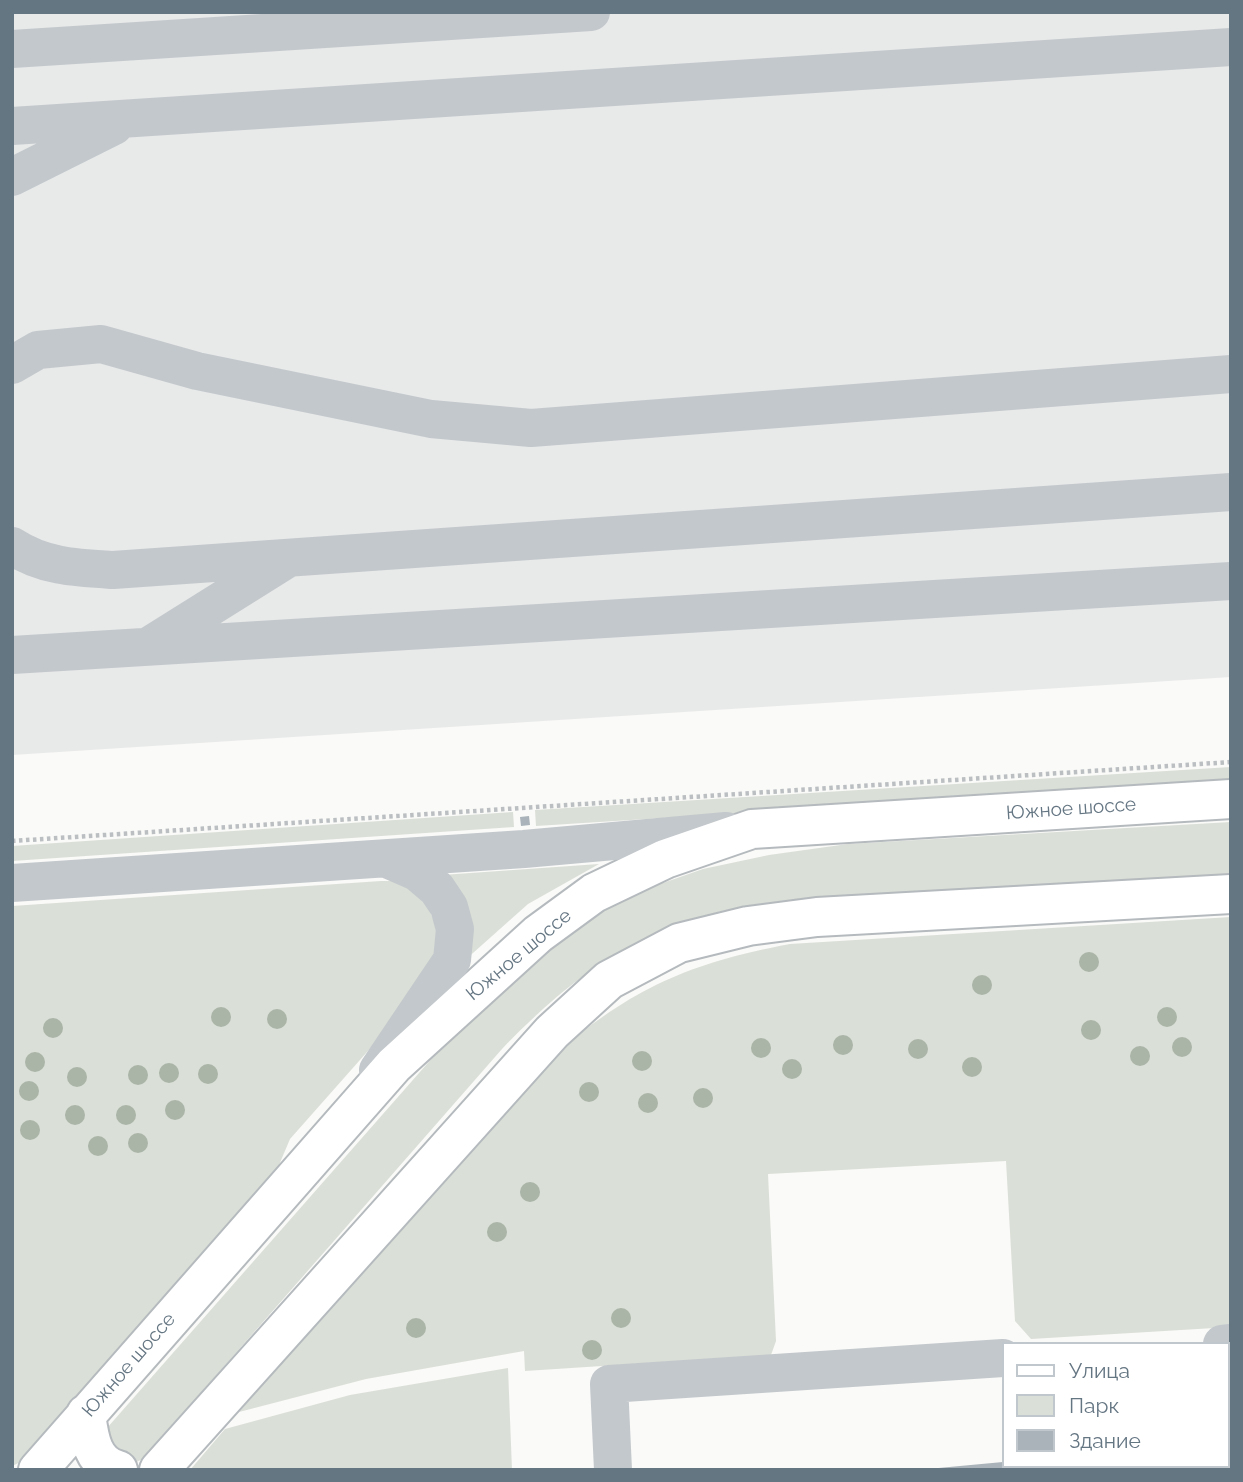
<!DOCTYPE html>
<meta charset="utf-8">
<style>
body{margin:0}
#map{position:relative;width:1243px;height:1482px;overflow:hidden;background:#fafaf8;font-family:Raleway,sans-serif}
canvas{display:block}
.frame{position:absolute;inset:0;border:14px solid #657683;pointer-events:none}
.legend{position:absolute;left:1002px;top:1342px;width:228px;height:126px;box-sizing:border-box;background:#fff;border:2px solid #c1c8cd;margin:0;padding:9px 12px;list-style:none;font-size:21px;color:#657683}
.legend li{display:flex;align-items:center;gap:14px;height:35px}
.legend b{width:35px;border:2px solid #c1c8cd}
</style>
<div id="map">
<canvas width="1243" height="1482"></canvas>
<div class="frame"></div>
<ul class="legend">
<li><b style="height:9px;background:#fff"></b>Улица</li>
<li><b style="height:19px;background:#dadfd7"></b>Парк</li>
<li><b style="height:19px;background:#aab3b9"></b>Здание</li>
</ul>
</div>
<script>
const ctx = document.querySelector('canvas').getContext('2d');
ctx.lineJoin = 'round';
function fillPath(path, color) {
  ctx.fillStyle = color;
  ctx.fill(path, 'evenodd');
}
function strokePath(path, color, width, dash) {
  ctx.strokeStyle = color;
  ctx.lineWidth = width;
  ctx.lineCap = dash ? 'butt' : 'round';
  ctx.setLineDash(dash || []);
  ctx.stroke(path);
}
function label(font, color, halo, rows, align = 'center') {
  ctx.font = font + ' Raleway,sans-serif';
  ctx.lineWidth = 7;
  ctx.setLineDash([]);
  ctx.textBaseline = 'middle';
  ctx.strokeStyle = halo;
  ctx.fillStyle = color;
  for (const [text, x, y, turn = 0] of rows) {
    ctx.save();
    ctx.translate(x, y);
    ctx.rotate((+turn || 0) * Math.PI / 180);
    ctx.textAlign = isNaN(turn) ? turn : align;
    if (halo) ctx.strokeText(text, 0, 0);
    ctx.fillText(text, 0, 0);
    ctx.restore();
  }
}
const built = new Path2D(`
 M12,12H1231V677L12,755Z`);
const green = new Path2D(`
 M1231,767V782L536,826L535,810Z
 M513,812L514,827L12,861V846Z
 M1231,822V874L792,900C768,904 741,906 718,912C623,940 570,979 502,1049L143,1459L134,1463L110,1455L107,1428L470,1015L586,918L643,890L703,869L769,855L848,844Z
 M599,864L528,904L464,961L442,875Z
 M381,881H398L420,890L443,940L413,1000L290,1139L276,1172L23,1461L12,1466V906Z
 M1231,917V1327L1031,1339L1015,1321L1006,1161L768,1174L776,1341L771,1355L525,1371L524,1351L366,1379L239,1412L554,1055C632,988 689,963 790,944Z
 M508,1368L512,1470H190L225,1429L350,1395Z`);
const building = new Path2D(`
 M529,816L530,825L521,826L520,817Z
 M1003,1462V1466H1020L1021,1470H917Z`);
const path = new Path2D(`
 M12,841L1231,762`);
const minor = new Path2D(`
 M12,49L591,12
 M12,126L1231,47
 M12,177L114,126
 M12,365L38,350L101,344L197,371L431,419L531,428L1231,374
 M12,546C44,567 77,568 113,570L1231,492
 M150,645L289,558
 M12,655L1231,581
 M12,883L524,849L726,831
 M378,1070L452,960L455,929L449,907L437,889L417,872L387,859
 M1222,1344L1231,1343
 M613,1470L609,1384L1003,1358`);
const major = new Path2D(`
 M86,1414C89,1436 92,1464 118,1470
 M38,1470L394,1065L538,934L594,893L665,859L752,829L1231,799
 M159,1470L552,1032L609,980L679,943L748,926L817,917L1231,894`);
const trees = [
 [1089,962],
 [982,985],
 [221,1017],
 [1167,1017],
 [277,1019],
 [53,1028],
 [1091,1030],
 [843,1045],
 [1182,1047],
 [761,1048],
 [918,1049],
 [1140,1056],
 [642,1061],
 [35,1062],
 [972,1067],
 [792,1069],
 [169,1073],
 [208,1074],
 [138,1075],
 [77,1077],
 [29,1091],
 [589,1092],
 [703,1098],
 [648,1103],
 [175,1110],
 [75,1115],
 [126,1115],
 [30,1130],
 [138,1143],
 [98,1146],
 [530,1192],
 [497,1232],
 [621,1318],
 [416,1328],
 [592,1350]
];
const streetNames = [
 ["Южное шоссе",1071,809,-4],
 ["Южное шоссе",519,955,-40],
 ["Южное шоссе",129,1365,-49]
];
fillPath(built, '#e8e9e9');
fillPath(green, '#dadfd7');
fillPath(building, '#aab3b9');
strokePath(major, '#b5babe', 42);
strokePath(path, '#bbbfc2', 4.5, [3.5, 3.5]);
strokePath(minor, '#c3c8cc', 38);
strokePath(major, '#fff', 38);
ctx.fillStyle = '#aab4a7';
for (const [x, y] of trees) {
  ctx.beginPath();
  ctx.arc(x, y, 10, 0, 2 * Math.PI);
  ctx.fill();
}
label('19px', '#657683', '#fff', streetNames);
</script>
